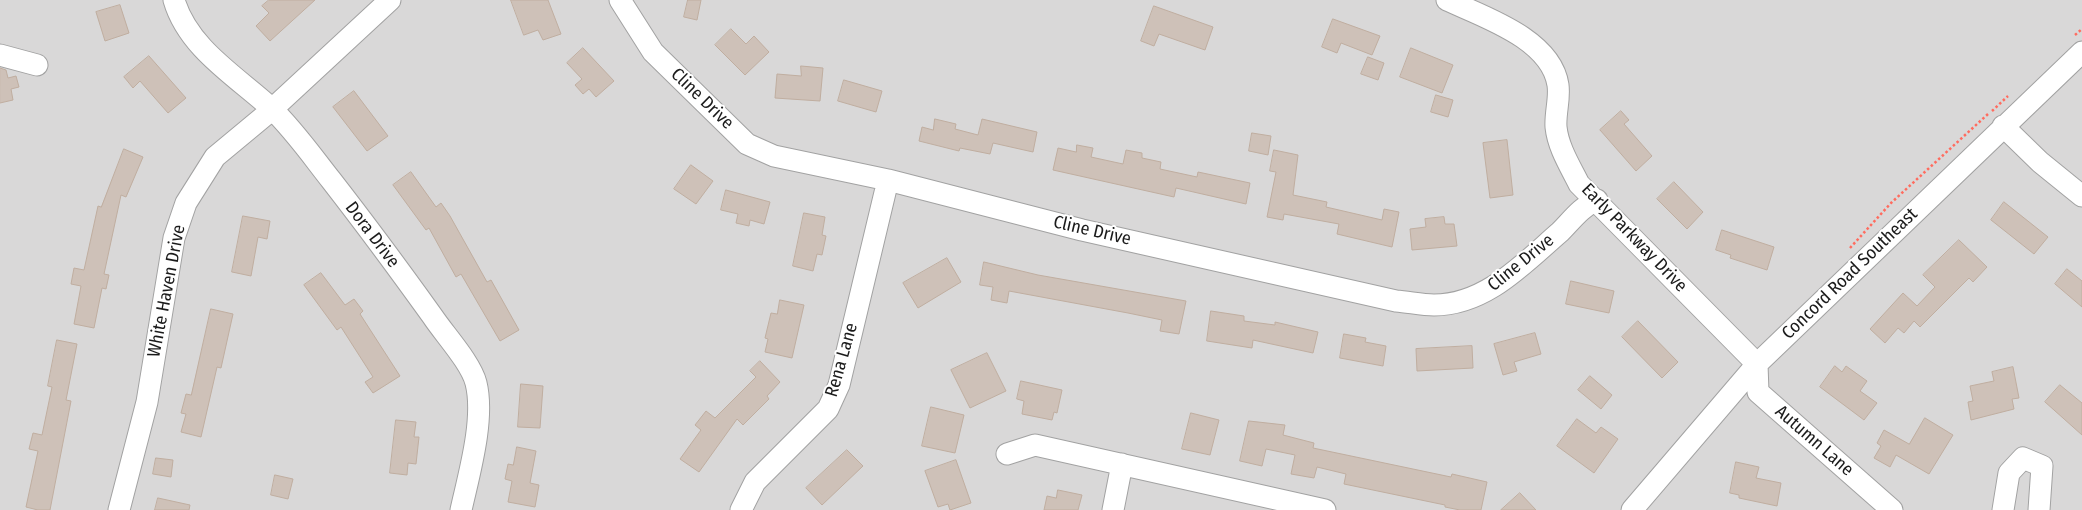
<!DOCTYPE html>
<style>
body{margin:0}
canvas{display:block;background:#eee8df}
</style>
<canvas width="2082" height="510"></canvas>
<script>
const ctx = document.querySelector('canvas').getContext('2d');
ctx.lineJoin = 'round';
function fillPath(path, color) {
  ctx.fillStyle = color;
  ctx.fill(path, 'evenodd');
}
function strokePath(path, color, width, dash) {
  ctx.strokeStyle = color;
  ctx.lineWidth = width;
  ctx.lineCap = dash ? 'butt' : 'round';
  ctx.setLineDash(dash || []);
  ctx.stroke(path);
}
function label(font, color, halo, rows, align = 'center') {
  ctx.font = font + ' "Fira Sans Condensed",sans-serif';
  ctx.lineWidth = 4;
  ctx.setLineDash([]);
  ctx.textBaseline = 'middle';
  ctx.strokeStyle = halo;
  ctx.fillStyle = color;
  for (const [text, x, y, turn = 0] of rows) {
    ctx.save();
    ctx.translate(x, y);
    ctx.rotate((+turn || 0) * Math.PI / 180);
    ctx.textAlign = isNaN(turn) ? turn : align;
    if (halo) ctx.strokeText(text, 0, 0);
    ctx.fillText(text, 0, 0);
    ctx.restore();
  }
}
const residential = new Path2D(`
 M0,0H2082V510H0Z`);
const building = new Path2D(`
 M269,0H315L270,41L256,26L269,13L262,6Z
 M511,0H548L561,34L543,40L538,30L524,35Z
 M688,0H701L697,20L684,17Z
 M120,5L129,33L105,41L96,12Z
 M1154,6L1213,27L1205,50L1159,34L1154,46L1141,41Z
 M1333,19L1380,36L1372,55L1341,43L1337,53L1322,47Z
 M731,29L746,44L754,36L769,52L745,75L715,45Z
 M583,48L614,81L596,97L589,89L583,94L575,85L582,79L567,63Z
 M1411,48L1453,65L1442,93L1400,77Z
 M149,56L186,98L168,113L140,81L133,88L124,77Z
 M1368,57L1384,63L1378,80L1361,74Z
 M801,66L823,68L820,101L775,98L777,74L801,76Z
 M0,68L6,70L8,78L16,76L19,87L11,89L13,100L0,103Z
 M844,80L882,91L876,112L838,101Z
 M354,91L388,136L367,151L333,107Z
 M1436,95L1453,100L1448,117L1431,112Z
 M1621,111L1629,120L1624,124L1652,156L1636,171L1600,130Z
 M935,119L956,124L955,129L978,135L982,119L1037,132L1033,152L993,143L990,154L960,148L959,151L919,141L922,127L933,130Z
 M1252,133L1271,136L1268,155L1249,151Z
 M1507,140L1513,195L1490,198L1483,143Z
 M1077,145L1093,148L1091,157L1123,164L1126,150L1142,153V158L1161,162L1160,169L1197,177L1198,172L1250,183L1246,204L1176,188L1174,197L1053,170L1058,148L1076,152Z
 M124,149L143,157L126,197L121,195L104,274L109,275L106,289L102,288L94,328L74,324L81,286L71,284L74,268L84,270L98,206L101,207Z
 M1274,150L1298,155L1293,195L1327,202L1326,207L1382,220L1384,209L1399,212L1392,247L1337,234L1339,224L1284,214L1283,220L1267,217L1276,172L1270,171Z
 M691,165L713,181L696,204L674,189Z
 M411,172L436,207L441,203L450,216L487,282L491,280L519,330L500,341L461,274L456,277L429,228L426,230L393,185Z
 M1674,182L1703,212L1687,229L1657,199Z
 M726,190L770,202L764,224L750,220L749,226L736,223L738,214L721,210Z
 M2004,202L2048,237L2034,254L1991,220Z
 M804,213L825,217L822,235L826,236L822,255L817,254L813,271L793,266Z
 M243,216L270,221L267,239L258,237L251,276L232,272Z
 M1444,217L1445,224H1454L1457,246L1412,250L1410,229L1426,227L1425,219Z
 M1722,230L1774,247L1767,270L1730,258L1731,255L1716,250Z
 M1959,240L1987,267L1973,282L1969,278L1920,327L1914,321L1904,333L1898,328L1885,343L1870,329L1903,293L1917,306L1935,287L1923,275Z
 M947,258L961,282L918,308L903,283Z
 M984,262L1038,275L1186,301L1179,334L1160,331L1162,320L1128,313L1009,291L1007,303L991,300L993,287L980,285Z
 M2067,269L2082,281V307L2055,284Z
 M321,273L345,305L354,299L363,311L360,314L400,376L373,393L365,382L373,377L341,327L337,330L304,285Z
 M1571,281L1614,291L1609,313L1566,304Z
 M780,300L804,305L792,358L765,352L768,339L765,338L771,313L777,314Z
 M211,309L233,314L221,368L217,367L201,437L181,432L186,414L181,413L186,394L191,395Z
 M1211,311L1244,316V321L1275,325V322L1318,332L1313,353L1253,340L1252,348L1207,341Z
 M1638,321L1678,362L1662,378L1622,337Z
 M1535,333L1541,354L1514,362L1517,371L1503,375L1494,344Z
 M1344,334L1366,338L1365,342L1386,346L1383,366L1340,358Z
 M57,340L77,344L66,400L71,401L50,510H38L26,507L38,451L29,449L33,433L42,435L52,387L48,386Z
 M1472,346L1473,368L1417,371L1416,349Z
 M987,353L1006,391L970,408L951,370Z
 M760,361L780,382L767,396L769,399L743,425L737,419L699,472L680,459L701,430L695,425L706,411L715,418L756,377L750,371Z
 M1835,366L1842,372L1846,366L1867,381L1860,391L1877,403L1864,420L1820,387Z
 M2013,367L2019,398L2012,399L2014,409L1971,420L1968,402L1973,401L1970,386L1994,381L1992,372Z
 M1590,376L1612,395L1601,409L1578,390Z
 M1021,381L1062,390L1057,413L1054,412L1052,420L1022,414L1024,401L1017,399Z
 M521,384L543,386L540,428L518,427Z
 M2060,385L2082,403V435L2045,402Z
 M931,407L964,415L955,453L922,446Z
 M1191,413L1219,420L1210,455L1182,449Z
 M1925,418L1953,435L1929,474L1896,455L1890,467L1874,458L1881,446L1877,443L1884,430L1909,444Z
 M1577,419L1596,433L1601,427L1618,439L1594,473L1557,446Z
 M396,420L416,422L414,437H419L416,464L408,463L407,475L390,473Z
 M1249,421L1285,425L1283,435L1314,443L1313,448L1451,477L1452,474L1487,482L1481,510H1460L1445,507V505L1344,484L1346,474L1317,467L1314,478L1291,474L1295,455L1266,449L1262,466L1240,461Z
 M517,447L536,451L530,483L539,485L535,507L508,502L512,481L505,479L508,464L513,465Z
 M847,450L863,466L822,505L806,488Z
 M156,458L173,460L171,477L153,474Z
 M956,460L971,503L950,510L948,504L938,507L925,471Z
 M1736,462L1759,467L1756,478L1781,483L1777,506L1739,498V495L1730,493Z
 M275,475L293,479L288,499L271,495Z
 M1058,490L1082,495L1078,510H1044L1047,496L1056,498Z
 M1520,493L1536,510H1501Z
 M158,498L190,505L189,510H155Z`);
const path = new Path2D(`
 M2075,35L2082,29
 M1992,111L2008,96
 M1850,248L1891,203L1988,114`);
const minor = new Path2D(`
 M174,0C188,48 236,76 271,108C294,130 312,156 331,180C366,225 400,271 433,317C445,335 471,363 476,383C485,419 469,474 461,510
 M620,0L653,52L747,144L774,156L888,180L1082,230L1396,301C1409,302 1422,305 1434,305C1486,305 1524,263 1560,232C1572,220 1581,207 1597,200
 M1447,0C1484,17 1551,39 1558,85C1560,99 1555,113 1556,127C1558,147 1570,166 1579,184L1757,364L1758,392L1892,510
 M0,55L37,65
 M2003,126L2040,162L2082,196
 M1007,454L1035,445L1325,510
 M119,510L147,402L174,238L186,203L215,157L268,113L390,0
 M741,510L755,482L828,409L839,385L888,180
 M1113,510L1122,464
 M1632,510L1757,364L2082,52
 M2003,510L2009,473L2023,458L2042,466L2039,510`);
const streetNames = [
 ["Cline Drive",702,99,44],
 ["Cline Drive",1092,231,13],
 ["Dora Drive",372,235,53],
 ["Early Parkway Drive",1634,238,46],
 ["Cline Drive",1521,263,-39],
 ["Concord Road Southeast",1850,274,-44],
 ["White Haven Drive",167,291,-79],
 ["Rena Lane",842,360,-74],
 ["Autumn Lane",1814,441,41]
];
fillPath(residential, '#d9d8d8');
fillPath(building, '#cec1b8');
strokePath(building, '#c0aea0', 1);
strokePath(minor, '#a2a2a2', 23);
strokePath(path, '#ff6c5f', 2.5, [2.5, 2.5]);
strokePath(minor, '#fff', 21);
label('18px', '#1b1b1b', '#fff', streetNames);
</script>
